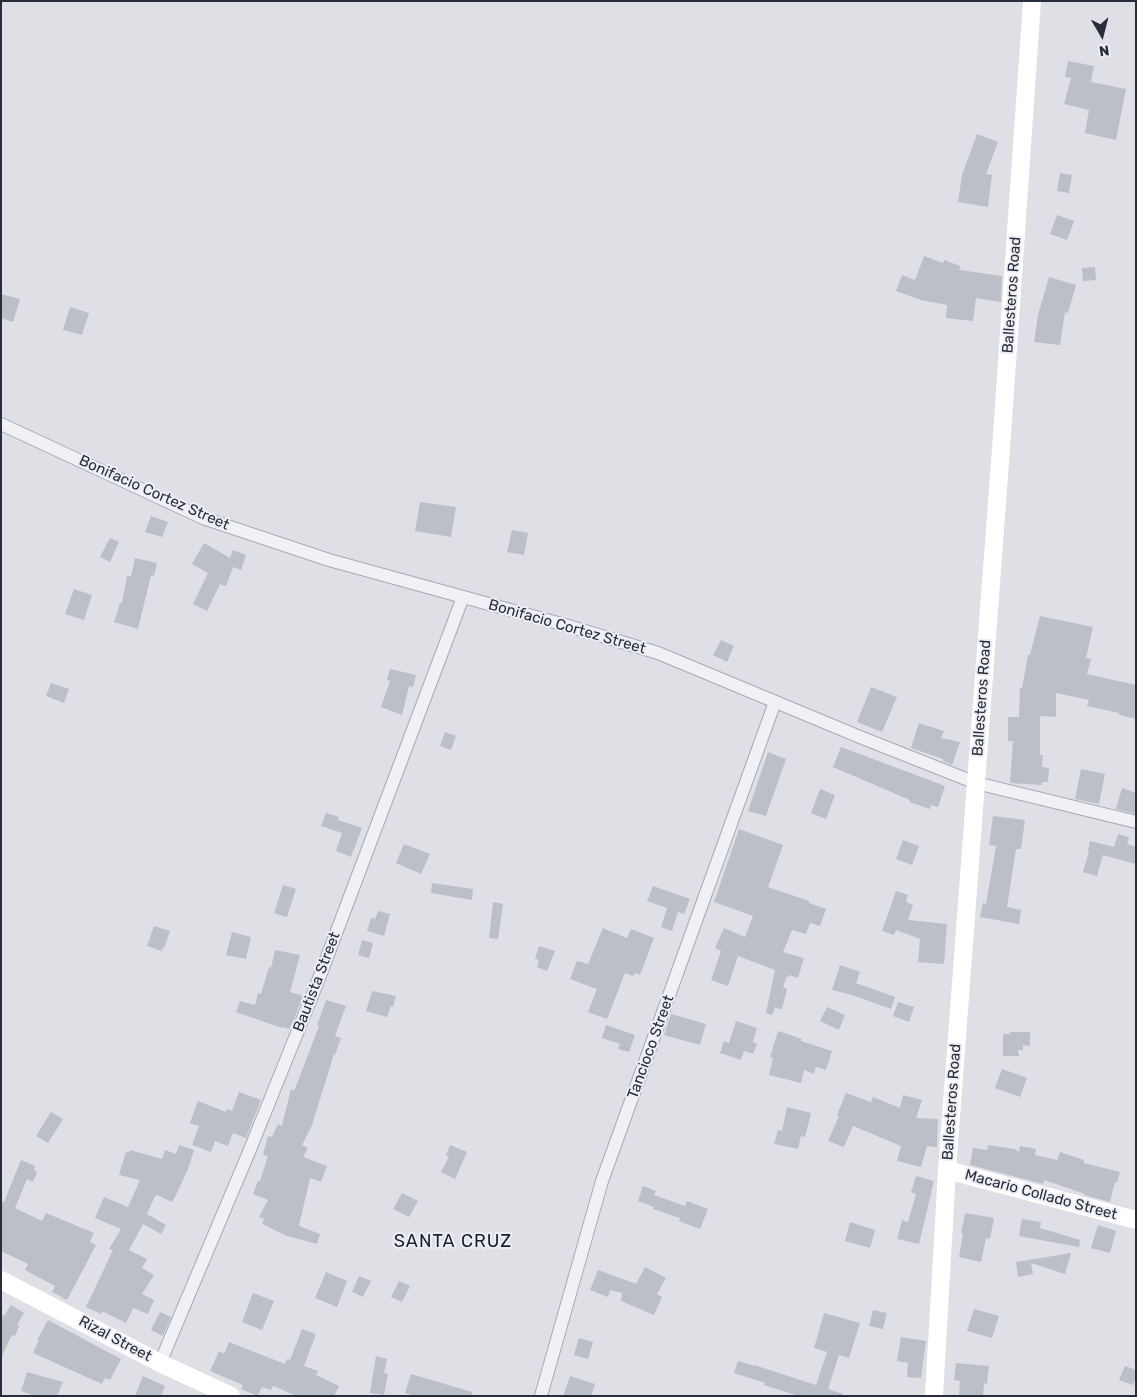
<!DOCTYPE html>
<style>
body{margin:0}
#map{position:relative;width:1137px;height:1397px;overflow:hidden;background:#dee0e6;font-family:Rubik,sans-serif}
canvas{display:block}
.frame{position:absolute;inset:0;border:2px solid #292c3b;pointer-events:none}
.north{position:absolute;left:1077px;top:10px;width:50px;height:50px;-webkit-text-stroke:4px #edeff4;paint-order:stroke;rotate:172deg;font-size:14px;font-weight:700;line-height:20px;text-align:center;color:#292c3b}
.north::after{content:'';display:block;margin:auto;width:18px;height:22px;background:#292c3b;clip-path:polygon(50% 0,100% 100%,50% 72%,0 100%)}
</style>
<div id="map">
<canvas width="1137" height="1397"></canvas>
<div class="frame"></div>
<div class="north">N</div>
</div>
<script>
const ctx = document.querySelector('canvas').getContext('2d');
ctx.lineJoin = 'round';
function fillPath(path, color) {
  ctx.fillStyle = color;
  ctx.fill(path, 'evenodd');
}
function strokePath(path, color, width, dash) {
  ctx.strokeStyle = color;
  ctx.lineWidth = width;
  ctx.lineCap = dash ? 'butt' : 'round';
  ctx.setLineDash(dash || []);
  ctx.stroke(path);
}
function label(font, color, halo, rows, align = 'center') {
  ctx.font = font + ' Rubik,sans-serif';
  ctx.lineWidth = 4;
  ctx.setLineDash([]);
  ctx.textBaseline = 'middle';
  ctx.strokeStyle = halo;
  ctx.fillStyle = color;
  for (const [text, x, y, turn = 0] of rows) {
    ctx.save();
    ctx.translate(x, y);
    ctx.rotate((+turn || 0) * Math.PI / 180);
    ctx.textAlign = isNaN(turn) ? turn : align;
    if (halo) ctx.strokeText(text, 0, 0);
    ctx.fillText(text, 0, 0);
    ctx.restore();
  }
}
const building = new Path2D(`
 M1068,61L1094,66L1091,82L1126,89L1116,140L1085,133L1089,110L1064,104L1071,78L1065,77Z
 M977,134L998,142L986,174L992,175L988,207L958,202L962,175Z
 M1060,173L1072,175L1069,193L1057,191Z
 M1057,215L1074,221L1067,240L1050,234Z
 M924,256L943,263L944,260L960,266L959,270L1002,276L1001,302L976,298L973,321L946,318L947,305L921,300L896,291L902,275L915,280Z
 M1095,267L1096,280L1083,281L1082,268Z
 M1049,277L1076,285L1068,313L1065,312L1060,345L1034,342L1038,315Z
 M1,294L20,299L13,322L1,318Z
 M70,307L89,313L82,335L63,330Z
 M420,502L456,507L451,537L415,531Z
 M151,516L168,522L162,537L145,532Z
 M512,530L528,533L524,555L507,552Z
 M110,538L119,542L110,562L100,557Z
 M204,543L230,558L233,550L246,555L241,570L233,567L226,586L220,584L207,611L193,604L208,573L192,564Z
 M135,558L157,563L154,576L151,575L138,629L114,622L120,603H122L127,576H131Z
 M74,589L92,595L84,620L65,614Z
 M1040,616L1093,627L1086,658L1091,659L1087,674L1136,685V719L1119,715V713L1087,706L1089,700L1056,693V717L1040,716V755H1043L1042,767L1049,768L1048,782H1042V785L1010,783L1013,741H1008V717H1019L1020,688H1022L1028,655H1030Z
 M721,640L734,646L727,662L713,655Z
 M390,669L416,675L413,687L409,686L402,715L381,707L390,681L387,680Z
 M51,683L69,689L64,703L46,696Z
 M871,687L897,697L882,732L857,722Z
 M919,723L944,731L941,738L960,742L952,765L943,761V759L911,748Z
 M445,732L456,736L451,750L440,746Z
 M841,747L945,786L938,807L931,805L930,809L909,802L910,800L833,767Z
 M768,752L786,759L766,816L748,811Z
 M1081,769L1105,774L1099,804L1075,799Z
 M1122,788L1136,793V814L1116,809Z
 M820,789L835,795L826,819L811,813Z
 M326,813L339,817L338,820L362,828L351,857L336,851L342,833L321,826Z
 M993,816L1025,820L1021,849H1016L1007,907L1021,910L1019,924L980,917L983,903L986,904L996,846L989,845Z
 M739,829L783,845L768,887L809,901V903L826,909L820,926L810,923L806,934L792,930L783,952L804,958L798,978L790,975L789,977L787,976L783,987L787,989L782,1009L775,1008L772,1015L766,1013L775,970L738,956L728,986L711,980L721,951L715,948L724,928L745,937L753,916L714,902Z
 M1118,834L1129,837L1127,844L1136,847V864L1103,855L1097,876L1083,872L1089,851L1088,850L1090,841L1114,847Z
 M903,840L919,846L912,865L896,859Z
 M404,844L430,854L421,874L396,863Z
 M432,883L473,889L472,900L431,893Z
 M283,885L296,889L287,917L274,913Z
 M653,886L690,899L684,914L678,912L672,931L661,927L667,908L647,901Z
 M896,891L908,895L906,902L913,905L908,920L947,924L944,964L918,962L920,939L896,930L894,935L882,931Z
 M493,902L503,904L498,939L489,938Z
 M378,911L390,914L384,936L367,931L371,918L375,919Z
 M154,926L170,931L164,948L163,947L162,951L147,946Z
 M603,928L627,938L631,929L654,938L640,975L635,973L633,976L625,973L607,1019L588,1012L597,989L570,979L577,961L588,964Z
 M232,932L251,937L246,959L226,955Z
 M362,940L373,943L369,958L358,955Z
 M539,946L555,951L547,971L537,967L539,960L535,959Z
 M275,950L300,955L290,992L303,996L290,1029L282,1027V1028L236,1012L240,1001L255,1005L258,993L261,994L269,967L271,968Z
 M840,965L860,972L856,983L895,997L891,1009L852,995L832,990Z
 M372,991L396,996L393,1007L391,1006L387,1017L366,1011Z
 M326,1000L346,1006L335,1036L341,1038L335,1055L334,1054L312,1125L302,1145L308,1148L303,1157L327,1166L321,1182L310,1178L299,1226L320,1234L317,1244L287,1236L262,1224L264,1219L259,1217L268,1200L253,1194L258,1181H260L268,1156L263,1155L268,1136L272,1137L278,1124L282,1126L291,1089L294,1091L298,1081L319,1026L317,1025Z
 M898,1002L914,1007L909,1022L893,1016Z
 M827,1007L845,1015L839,1030L820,1021Z
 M671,1014L706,1024L700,1045L664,1035Z
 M736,1021L757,1028L753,1042L757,1044L753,1054L744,1051L741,1060L720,1053L724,1041L729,1043Z
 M606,1025L635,1035L629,1052L618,1049L620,1044L602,1038Z
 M778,1031L802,1039L801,1041L832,1051L826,1070L816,1067L814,1074L804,1070L801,1083L769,1075L773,1058L770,1057Z
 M1010,1032H1030V1046L1023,1045V1050H1018L1019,1056H1003V1034H1010Z
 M1002,1069L1027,1078L1020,1097L995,1088Z
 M239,1092L261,1100L246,1138L233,1133L228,1146L215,1141L211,1152L192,1145L199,1126L190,1123L198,1101L226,1112L227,1109L232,1111Z
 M846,1093L871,1102L873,1097L900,1108L903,1095L922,1100L916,1118L938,1119L937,1147L927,1146L921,1167L897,1161L901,1146L853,1126L844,1147L828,1141L839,1116L837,1115Z
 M787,1107L811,1113L805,1137L801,1136L798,1149L774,1144L778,1130L782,1131Z
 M51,1112L63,1119L48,1143L36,1136Z
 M179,1145L194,1150L188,1169L176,1195L172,1202L157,1195L155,1196L147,1214L166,1225L161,1234L143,1224L129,1250L147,1259L142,1268L154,1275L142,1294L154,1300L148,1314L133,1308L126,1323L102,1311L101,1314L86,1307L113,1250L109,1249L121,1229L95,1218L104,1197L128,1207L140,1180L119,1175L126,1152L129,1153L130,1150L162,1159L165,1150L176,1154Z
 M450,1145L467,1152L455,1179L441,1172L449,1156L446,1155Z
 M988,1145L1015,1149L1019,1152L1020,1146L1036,1149L1035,1155L1057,1160L1060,1152L1084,1160V1163L1120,1172L1117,1183L1115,1182L1110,1202L1084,1195L1085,1194L1044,1180L1043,1184L970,1165L973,1148L987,1150Z
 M21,1160L35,1166L34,1170L37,1172L33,1182L27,1179L15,1208L42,1221L46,1213L94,1233L90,1242L96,1245L67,1300L52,1292L55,1286L25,1270L28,1264L1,1251V1201L4,1202Z
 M916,1176L934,1181L919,1244L897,1239L902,1220L908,1222L916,1194L911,1192Z
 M643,1186L656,1191L654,1195L685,1206L687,1201L708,1209L700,1229L679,1221L680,1218L653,1209L654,1207L638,1201Z
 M402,1193L418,1201L409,1217L393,1209Z
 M965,1213L994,1218L990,1239L986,1238L981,1262L959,1257L963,1234L961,1233Z
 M1022,1219L1041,1222L1040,1228L1080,1240L1079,1247L1019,1236Z
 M850,1222L875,1230L870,1248L845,1241Z
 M1098,1225L1116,1231L1110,1253L1091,1248Z
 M1071,1253L1065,1274L1031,1263L1033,1274L1018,1277L1016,1262Z
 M645,1267L666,1278L657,1294L662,1297L654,1315L621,1301L622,1293L610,1290L608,1297L590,1290L598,1270L636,1284Z
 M326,1272L347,1281L337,1307L315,1298Z
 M359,1276L371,1281L363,1297L352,1292Z
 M399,1281L410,1286L402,1302L391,1297Z
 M253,1293L274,1301L262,1330L242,1322Z
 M11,1305L24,1313L17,1325L19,1326L15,1336L12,1335L1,1358V1315L4,1316Z
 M974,1309L999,1316L992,1338L967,1331Z
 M873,1310L887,1313L883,1329L869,1326Z
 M160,1312L171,1317L163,1336L151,1330Z
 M824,1313L860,1323L849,1358L839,1355L828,1389L843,1394L842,1396H799L764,1385L765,1383L734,1373L738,1361L754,1366V1365L816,1385L827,1352L814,1348Z
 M48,1320L121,1359L110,1380L105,1378L102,1384L33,1353L39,1340H37Z
 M302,1329L316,1334L304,1366L318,1371L316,1375L339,1386L334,1396H297L273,1386L271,1390L262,1387L258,1396L241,1389L243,1385L210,1371L219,1351L224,1354L229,1342L285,1364L287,1359L290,1360Z
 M901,1337L926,1341L921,1378L907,1377L908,1363L897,1361Z
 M579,1338L593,1342L588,1359L574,1355Z
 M376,1356L387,1359L384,1373L388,1374L384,1395L370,1393Z
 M956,1363L989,1366L987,1384L984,1383L983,1396H959L960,1381L954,1380Z
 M1125,1366L1136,1370V1378L1133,1385L1119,1380Z
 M27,1372L63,1382L57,1396H36L21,1391Z
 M411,1374L472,1392V1396H415L405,1393Z
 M143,1376L165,1386L161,1396H135Z
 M570,1376L595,1384L591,1396H563Z`);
const street = new Path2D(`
 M1,424L203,518L329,560L565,625L658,653L860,737L976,783L1136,822
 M160,1363L249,1152L318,981L463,597
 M541,1396L602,1181L775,702`);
const secondary = new Path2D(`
 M947,1170L1136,1220
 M1,1280L160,1363L231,1396
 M934,1396L947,1170L1001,449L1032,1`);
const streetNames = [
 ["Ballesteros Road",1012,295,-86],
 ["Bonifacio Cortez Street",154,493,24],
 ["Bonifacio Cortez Street",567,627,16],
 ["Ballesteros Road",982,698,-86],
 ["Bautista Street",317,982,-69],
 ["Tancioco Street",651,1047,-70],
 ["Ballesteros Road",952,1102,-86],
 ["Macario Collado Street",1041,1195,15],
 ["Rizal Street",115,1339,28]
];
const quarterNames = [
 ["SANTA CRUZ",453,1242]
];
fillPath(building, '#bcbec8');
strokePath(street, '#a8aab3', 14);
strokePath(street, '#f0f1f5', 12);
strokePath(secondary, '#fff', 18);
label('15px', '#292c3b', '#edeff4', streetNames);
ctx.letterSpacing = '1px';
label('18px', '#1b1e2c', '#edeff4', quarterNames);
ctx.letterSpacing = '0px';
</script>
